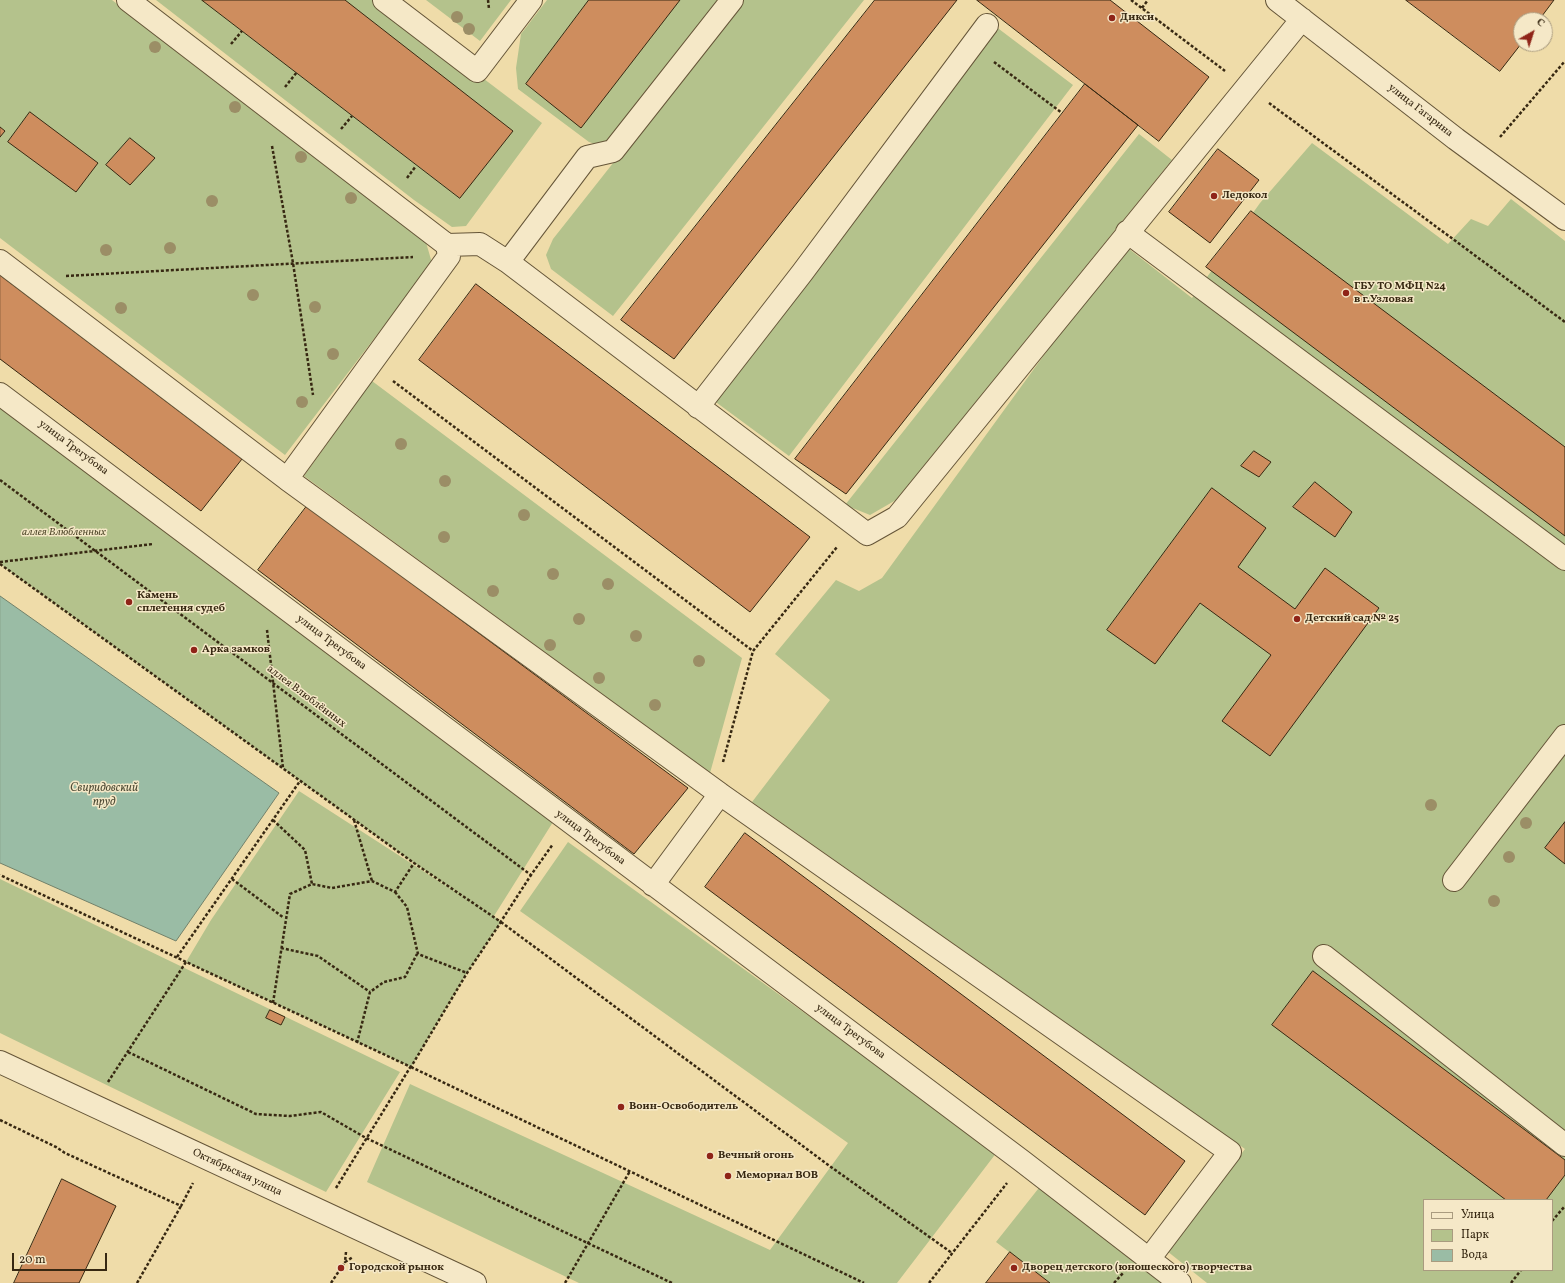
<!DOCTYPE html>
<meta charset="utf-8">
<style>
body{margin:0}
#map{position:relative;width:1565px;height:1283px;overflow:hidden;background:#efdca9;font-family:Vollkorn,serif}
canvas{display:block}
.legend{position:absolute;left:1423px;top:1199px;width:130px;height:72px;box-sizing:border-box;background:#f5e8c7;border:1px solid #a99b7f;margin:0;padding:5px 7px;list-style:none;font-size:12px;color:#372812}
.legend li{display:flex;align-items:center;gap:8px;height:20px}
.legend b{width:20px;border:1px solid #a99b7f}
.north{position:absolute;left:1513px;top:12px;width:40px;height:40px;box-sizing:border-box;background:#f5e8c7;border:1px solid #a99b7f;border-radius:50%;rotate:39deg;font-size:11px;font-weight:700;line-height:16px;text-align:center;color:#372812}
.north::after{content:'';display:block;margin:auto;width:14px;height:18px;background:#8f2418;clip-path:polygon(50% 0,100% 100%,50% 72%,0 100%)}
.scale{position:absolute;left:12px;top:1253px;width:95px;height:18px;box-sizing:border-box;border:2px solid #372812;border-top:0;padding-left:5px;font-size:12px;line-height:14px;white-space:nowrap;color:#372812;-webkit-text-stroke:3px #f5e8c7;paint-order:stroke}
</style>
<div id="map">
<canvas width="1565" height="1283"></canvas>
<ul class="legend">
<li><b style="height:5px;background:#f5e8c7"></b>Улица</li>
<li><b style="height:11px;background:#b4c28c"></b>Парк</li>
<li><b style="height:11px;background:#9abca5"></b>Вода</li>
</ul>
<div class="north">С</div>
<div class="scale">20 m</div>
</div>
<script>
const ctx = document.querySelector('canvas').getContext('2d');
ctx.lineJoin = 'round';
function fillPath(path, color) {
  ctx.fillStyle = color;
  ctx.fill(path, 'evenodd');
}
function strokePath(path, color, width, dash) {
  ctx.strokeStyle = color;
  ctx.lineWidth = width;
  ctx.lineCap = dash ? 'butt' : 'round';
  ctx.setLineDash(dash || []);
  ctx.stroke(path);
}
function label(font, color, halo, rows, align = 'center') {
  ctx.font = font + ' Vollkorn,serif';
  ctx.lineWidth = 3;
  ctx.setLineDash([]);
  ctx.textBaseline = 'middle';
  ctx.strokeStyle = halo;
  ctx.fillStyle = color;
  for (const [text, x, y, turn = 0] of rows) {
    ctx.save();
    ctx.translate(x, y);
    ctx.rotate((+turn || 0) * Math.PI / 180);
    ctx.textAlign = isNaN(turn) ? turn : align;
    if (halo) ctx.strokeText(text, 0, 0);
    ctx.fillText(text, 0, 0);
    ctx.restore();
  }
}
const green = new Path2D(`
 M0,0H112L425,239L432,263L285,455L0,238Z
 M156,0H380L542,123L466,226L452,227L414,200Z
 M426,0H511L480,41Z
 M547,0H723L607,148L589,142L518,89L516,68L521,34Z
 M742,0H864L613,316L551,269L546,255L553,239Z
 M995,26L1073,85L789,456L713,400Z
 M1139,134L1172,160L896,500L870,515L845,505Z
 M1312,143L1448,244L1471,219L1488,226L1511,199L1565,241V1283H1207L1167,1251L1245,1149L752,802L830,700L775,654L836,580L859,591L882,578L1124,245L1192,298L1260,203ZM1424,1200H1552V1270H1424Z
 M372,381L742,658L710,773L304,476Z
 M0,406L553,822L494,916L501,922L467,973L411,1067L186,962L211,920L299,791L465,898L414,863L0,564Z
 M568,842L997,1152L897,1283H579L367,1182L410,1084L770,1250L848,1143L520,911Z
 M0,879L400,1072L326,1192L0,1033Z
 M1042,1184L1168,1283H1050L996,1242Z`);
const water = new Path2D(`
 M0,596L279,793L176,941L0,863Z`);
const building = new Path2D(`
 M202,0H345L513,131L460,198Z
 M589,0H680L581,128L526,84Z
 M875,0H957L674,359L621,320Z
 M977,0H1110L1209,77L1159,141Z
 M1406,0H1554L1539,20H1521V44L1500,71Z
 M1085,84L1138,125L846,494L795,459Z
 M30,112L98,163L76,192L8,142Z
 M0,127L5,131L0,137Z
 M130,138L155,158L130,185L106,165Z
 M1218,149L1259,180L1210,243L1169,212Z
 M1251,211L1565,447V536L1206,267Z
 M0,275L242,459L201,511L0,359Z
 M476,284L810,537L750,612L419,360Z
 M1254,451L1271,462L1259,477L1241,466Z
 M1315,482L1352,512L1335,537L1293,507Z
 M1212,488L1266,528L1238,567L1295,609L1325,568L1379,608L1270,756L1222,721L1271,655L1200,603L1155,664L1107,630Z
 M307,506L688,788L634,854L258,570Z
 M1565,822V864L1545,848Z
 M745,833L1185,1161L1145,1215L705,887Z
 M1313,971L1565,1160V1175L1546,1200H1506L1272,1025Z
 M270,1010L285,1017L281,1025L266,1018Z
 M62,1179L116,1206L79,1283H14Z
 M1010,1252L1050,1283H986Z`);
const path = new Path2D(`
 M488,0L489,9
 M1131,0L1225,71
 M1142,8L1148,0
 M231,44L242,31
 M994,62L1062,113
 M285,87L297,72
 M1269,103L1565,322
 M341,129L352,116
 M1500,137L1565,61
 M272,146L293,263L313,395
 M407,178L416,166
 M66,276L413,257
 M393,381L753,651
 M0,480L531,875L553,844
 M0,562L153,544
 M0,564L414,863L501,922L467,973L411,1067L0,875
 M267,630L283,768
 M723,762L753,651L837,547
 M273,820L305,850L312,884
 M354,820L372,881
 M232,879L284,918
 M395,892L407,907L418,954L467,973
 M501,922L831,1167L952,1253
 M500,923L531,875
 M281,948L318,956L370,992
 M177,957L300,781
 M273,1003L290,894L312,884L332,888L372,881L395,892L414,863
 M357,1043L370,992L384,982L405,977L417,954
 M128,1052L256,1114L290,1116L321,1112L366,1138L672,1283
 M411,1067L864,1283
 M108,1082L186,962
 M0,1120L56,1147L65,1153L181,1206L193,1183
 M336,1188L411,1066
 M1552,1221L1565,1206
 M346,1252L345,1262L353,1257
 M137,1283L181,1206
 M331,1283L345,1262
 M565,1283L630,1171
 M929,1283L1007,1183
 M1114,1283L1123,1273
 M1511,1283L1521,1270`);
const minor = new Path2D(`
 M128,0L447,245
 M384,0L477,71L531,0
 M1277,0L1456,139L1565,219
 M1127,232L1565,559
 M0,261L287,479
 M508,262L587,157L613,151L732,0
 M0,394L1022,1161L1180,1283
 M698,407L802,273L987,25
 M720,794L1230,1152L1149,1259
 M1454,880L1565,736
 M653,885L720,794L287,479L449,256L447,245L480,244L508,262L867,534L897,517L1302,19
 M1324,956L1565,1145
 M0,1062L475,1283`);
const trees = [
 [457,17],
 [469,29],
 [155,47],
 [235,107],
 [301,157],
 [351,198],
 [212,201],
 [170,248],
 [106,250],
 [253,295],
 [315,307],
 [121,308],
 [333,354],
 [302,402],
 [401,444],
 [445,481],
 [524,515],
 [444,537],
 [553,574],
 [608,584],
 [493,591],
 [579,619],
 [636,636],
 [550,645],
 [699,661],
 [599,678],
 [655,705],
 [1431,805],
 [1526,823],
 [1509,857],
 [1494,901]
];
const markers = [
 [1112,18,4,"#8f2418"],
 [1214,196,4,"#8f2418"],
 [1346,293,4,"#8f2418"],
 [129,602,4,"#8f2418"],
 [1297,619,4,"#8f2418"],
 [194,650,4,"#8f2418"],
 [621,1107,4,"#8f2418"],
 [710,1156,4,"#8f2418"],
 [728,1176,4,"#8f2418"],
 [341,1268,4,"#8f2418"],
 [1014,1268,4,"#8f2418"]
];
const poiNames = [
 ["Дикси",1120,18],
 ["Ледокол",1222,196],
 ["ГБУ ТО МФЦ N24",1354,287],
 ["в г.Узловая",1354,300],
 ["Камень",137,596],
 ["сплетения судеб",137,609],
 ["Детский сад № 25",1305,619],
 ["Арка замков",202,650],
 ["Воин-Освободитель",629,1107],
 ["Вечный огонь",718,1156],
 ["Мемориал ВОВ",736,1176],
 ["Городской рынок",349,1268],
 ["Дворец детского (юношеского) творчества",1022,1268]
];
const streetNames = [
 ["улица Гагарина",1420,111,38],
 ["улица Трегубова",73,448,37],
 ["улица Трегубова",331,643,37],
 ["аллея Влюблённых",306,697,37],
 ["улица Трегубова",590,838,37],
 ["улица Трегубова",850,1032,37],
 ["Октябрьская улица",237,1173,25]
];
const parkNames = [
 ["аллея Влюбленных",64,533]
];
const waterNames = [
 ["Свиридовский",104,789],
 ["пруд",104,803]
];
fillPath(green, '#b4c28c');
fillPath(water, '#9abca5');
strokePath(water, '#72816a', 1);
fillPath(building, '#ce8d5e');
strokePath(building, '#372812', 1);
strokePath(minor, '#655538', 24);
strokePath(path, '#372812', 2.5, [3, 2]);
strokePath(minor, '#f5e8c7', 22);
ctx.fillStyle = '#9b8e66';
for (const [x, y] of trees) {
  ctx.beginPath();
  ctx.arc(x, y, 6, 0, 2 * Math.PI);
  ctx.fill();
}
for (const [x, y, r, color] of markers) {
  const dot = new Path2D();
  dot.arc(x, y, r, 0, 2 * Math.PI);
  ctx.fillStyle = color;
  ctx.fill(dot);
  strokePath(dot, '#f5e8c7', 1.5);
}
label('bold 11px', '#372812', '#f5e8c7', poiNames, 'left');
label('11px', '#372812', '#f5e8c7', streetNames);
label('italic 11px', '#564e30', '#f5e8c7', parkNames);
label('italic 12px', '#504d37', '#f5e8c7', waterNames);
</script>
